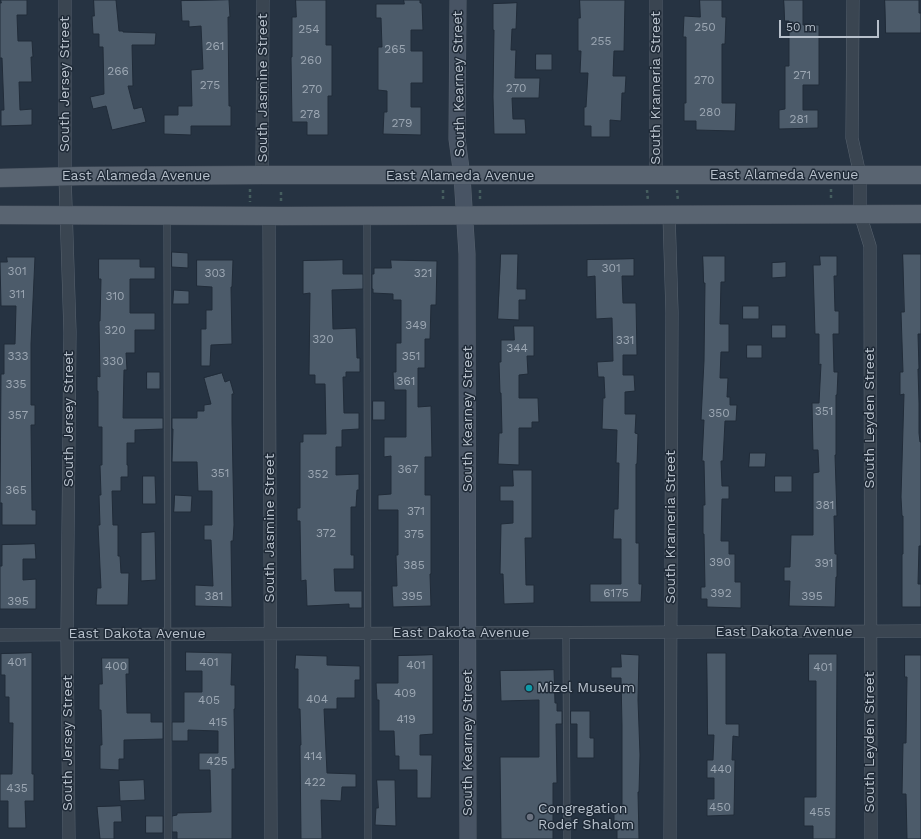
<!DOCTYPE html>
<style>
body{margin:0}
#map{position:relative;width:921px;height:839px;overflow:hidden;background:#263342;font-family:"Work Sans",sans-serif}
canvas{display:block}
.scale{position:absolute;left:779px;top:20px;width:100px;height:18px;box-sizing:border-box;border:2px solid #b7c0cb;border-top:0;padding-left:5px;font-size:12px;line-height:14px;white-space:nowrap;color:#b7c0cb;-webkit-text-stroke:3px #1f2a37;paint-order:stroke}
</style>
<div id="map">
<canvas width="921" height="839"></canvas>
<div class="scale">50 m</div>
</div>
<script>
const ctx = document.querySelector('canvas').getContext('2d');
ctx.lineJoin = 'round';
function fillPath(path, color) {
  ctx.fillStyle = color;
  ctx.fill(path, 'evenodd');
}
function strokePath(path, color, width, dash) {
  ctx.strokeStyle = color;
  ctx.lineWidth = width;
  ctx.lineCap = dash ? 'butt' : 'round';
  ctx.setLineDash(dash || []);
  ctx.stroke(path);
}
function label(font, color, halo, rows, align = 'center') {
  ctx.font = font + ' "Work Sans",sans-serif';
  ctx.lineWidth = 3;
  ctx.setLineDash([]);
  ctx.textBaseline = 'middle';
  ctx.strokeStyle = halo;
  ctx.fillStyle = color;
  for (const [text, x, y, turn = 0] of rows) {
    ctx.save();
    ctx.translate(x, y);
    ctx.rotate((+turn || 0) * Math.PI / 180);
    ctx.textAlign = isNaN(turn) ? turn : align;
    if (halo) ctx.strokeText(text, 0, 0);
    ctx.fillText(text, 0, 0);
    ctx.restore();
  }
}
const building = new Path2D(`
 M1,0H27V15H17L18,41H32L33,57H31L32,82H19L20,110L32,109V125L1,126V110H4L2,58H0V3H1Z
 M94,0H116L119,31H123V32L156,33L155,45H132L133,86H128L134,109L142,107L146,122L112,130L106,106L93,109L90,97L104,94L103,47H99V34H93L92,16H94Z
 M229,0L230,17H228L229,106H231V126H191V135L164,134V115H178V106H192L191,70L203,69L201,26L189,27V21H182L181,1Z
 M296,0H326V45H332V96H328V135H307V122H292L291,57H292V17H296Z
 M404,0H420V3H422L423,30H411V51H423V83H411V107H421V135L383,134L384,112H387V91L378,90V47H382L381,18H376V4H404Z
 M580,0H625L624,51H614L613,76H626L625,93H622L621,121L610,120V137H591V126H584V107H586L588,73H580L581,51H578V18H580Z
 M700,0H722V17H726L725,44H722V103H736L735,131L696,130V121H684V103H686V37H683L684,16L700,17Z
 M784,0H803V25H819V85H803V110H818V128L779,129V110L785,109V66H789V21H785Z
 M885,0H919V13H921V33H886Z
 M517,3L516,29H512L511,50H516L515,78H540L539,98H512L513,119H525L526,134H494L493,97L494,30H493V4Z
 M536,54H552V70H536Z
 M172,252L188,253V268L172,267Z
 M501,254H518L517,289H526V300H519V320L498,319Z
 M903,254H921V334H918L919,369H918L919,403V433L920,442H921V546H919L918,584H921V607H902V554H903V516H902L901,497L904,394L900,395V372H903L901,312H904Z
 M703,256H725V282H721L720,324H729V352H721L720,378H728L727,397H730V405H737L736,421H725L723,461H721L722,486H729V499H722L721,541H729V554H735V582H741V608L707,607V599H701V587H705L704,534H703V505H705L704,461H702L704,420H701L704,361L705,283H704Z
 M820,256H837V276H834L835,311H839V334H833L834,372H838L837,395H836V455H835L837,516H834L835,554H837V577H836L835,607L789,606L790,581H784V567H790L791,535H813V473L819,472L818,450H813L812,403H819L821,364L819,365V334H815L813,265H820Z
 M7,257H35L31,344V405H35V425H31L32,510H36V525H2V503H0L1,374H4V344H15L16,306H1L0,262H7Z
 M99,259H140V267H155V279H130V313H155V330H135V353H126L127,370H124L123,418H163V429L135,430V443H127V465H128V477H121V491H112L113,525H118V556H120L121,573H129L128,605H96L97,588H101L98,525H100L99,495H101L100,465H102V427H98V391H97V376L100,377L99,321H100L101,279H99Z
 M634,259V276H622L623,303H636L637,355H623V375H634L635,391L625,392V414H636L635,433L638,434L637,464H636V543H639V584H642L641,602H590V584H621V539H613L614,509H618L619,463H616L617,430L602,429L603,398H605L604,377H598L597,362L613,361L612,318L596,319L595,276L587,277V260Z
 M197,260H233L232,287H231L232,344L211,345L210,366H201V329H206V310H212V287L197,286Z
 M343,260V274H363V289L332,290L333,329L356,328L357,358H360V372H346V377H343L344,413H359V429L342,430V447H336V475L359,474V490H357L356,507H351V555H354V569H334L335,591H362V608H349V604L307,606L306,580L301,581L300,521H297V508H300V442H303V434H326L325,384H315V375H309L310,293L303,294V261Z
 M391,260L437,261L436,305H431L430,339H425V368H418V407L431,406L432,457H425V495H431V574H430L431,606L393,607L392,586H397L396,555H398V510H378V495L391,494V456L384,457V437H406V390H394L393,372H396V343H401V300H393V294L373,293V289H372V274H374V268H391Z
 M786,262V277L772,278V263Z
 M174,290L189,291V304H173Z
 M743,306H759V319H743Z
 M772,325H786V338H772Z
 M514,326H534V356H527L528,374L519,375V398H538L539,422H532V428H519V465L498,464L499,433H502L501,393H500L499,362H501V340H514Z
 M747,345H762V358H747Z
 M147,372H160V389H147Z
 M222,373L225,382L230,380L234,394H232V422L234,525L233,541H231L232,607L195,606V585L213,586L211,540H204V525H212V491H198L197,462H172L173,429H172V418H197V411H204V405L211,404L204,378Z
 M373,401H385V420H373Z
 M750,453H766L765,467H749Z
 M513,470H532V538H525L526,585H534V603L504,604L503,574H500L501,524L513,523V501H500V486H513Z
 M143,476H155L156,504H143Z
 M775,476H792V492H775Z
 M175,495L192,496L191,512H174Z
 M155,532L156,580L141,581V533Z
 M35,544L36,559H23V580L36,579V609H0V566H2V545Z
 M186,652L232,653L231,685H235V709H234L235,769H232V839H177V832H172V816L177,815V813L211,812L210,770H199V753H218V731L188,730V741H172V722H184V692H202V671H186Z
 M32,653V774H34V801H25L26,828H8V801H0V774H12L13,723H9V697H5V675H1V654Z
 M707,653H726V724H739V737L733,736L732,760H735L734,815L707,816V799H714V778H707V760H713L714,735H708Z
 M621,654L639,655L638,700L640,755L639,792H638L639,839H617V821H614V807H622V725L621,678H611V667H621Z
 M809,654H837L836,839H813V826H804V797H816V681H809Z
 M296,655L327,656V665L360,666V680H355V698H337V709H324L327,773L356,774V787H342L341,801L321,800L322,839H301L300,745H301L300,709H298V669H295Z
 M433,655V734L420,735V755H432L431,798H417V770H399V756H395L394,731H379V700H377L376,683H398V656Z
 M905,655H921V839H907L906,794H902L903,743H906L907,677H905Z
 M102,658H129V674H126L127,713H151V722H163V739L124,740V759H119V770L100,769V745H102L101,710H99V684H102Z
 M554,670L555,703H557V711H562V724H556L557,783H553V839H501L500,757H539V700L501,701L500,671Z
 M571,711H590V738H594V758H577V724H571Z
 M144,780L145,800L120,801L119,781Z
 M377,780H395L396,826L375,825L376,808H378Z
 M121,806L122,822H114V839H100L97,807Z
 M146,816H163V833H146Z`);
const path = new Path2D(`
 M250,189V202
 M831,189V200
 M443,190V201
 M480,190V201
 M647,190L648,201
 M677,190L678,201
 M281,201V190`);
const lane = new Path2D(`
 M167,217L168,839
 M367,218L368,839
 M566,633L567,839`);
const street = new Path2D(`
 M65,0V176L70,332L67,635L69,839
 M853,0L852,138L860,175V214L870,246L871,839
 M262,175L263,0
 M656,175V0
 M669,215L672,312L670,839
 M269,216L271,839
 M0,635L921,631`);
const secondary = new Path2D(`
 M458,0L457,139L462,176L467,254L468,839`);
const primary = new Path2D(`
 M0,178L81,176L262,175H921
 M0,215L282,216L921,214`);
const markers = [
 [529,688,4,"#0f9aa8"],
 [530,817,4,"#6b7280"]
];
const numberNames = [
 ["250",705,27],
 ["254",309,29],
 ["255",601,41],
 ["261",215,46],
 ["265",395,49],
 ["260",311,60],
 ["266",118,71],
 ["271",802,75],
 ["270",704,80],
 ["275",210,85],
 ["270",516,88],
 ["270",312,89],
 ["280",710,112],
 ["278",310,114],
 ["281",799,119],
 ["279",402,123],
 ["301",611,268],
 ["301",17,271],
 ["303",215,273],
 ["321",423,273],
 ["311",17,294],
 ["310",115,296],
 ["349",416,325],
 ["320",115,330],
 ["320",323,339],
 ["331",625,340],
 ["344",517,348],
 ["333",18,356],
 ["351",411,356],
 ["330",113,361],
 ["361",406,381],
 ["335",16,384],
 ["351",824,411],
 ["350",719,413],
 ["357",18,415],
 ["367",408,469],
 ["351",220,473],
 ["352",318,474],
 ["365",16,490],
 ["381",825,505],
 ["371",416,511],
 ["372",326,533],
 ["375",414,534],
 ["390",720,562],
 ["391",824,563],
 ["385",414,565],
 ["6175",616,593],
 ["392",721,593],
 ["381",214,596],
 ["395",412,596],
 ["395",812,596],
 ["395",18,601],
 ["401",17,662],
 ["401",209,662],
 ["401",416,665],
 ["400",116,666],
 ["401",823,667],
 ["409",405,693],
 ["404",317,699],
 ["405",209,700],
 ["419",406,719],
 ["415",218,722],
 ["414",313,756],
 ["425",217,761],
 ["440",721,769],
 ["422",315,782],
 ["435",17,788],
 ["450",720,807],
 ["455",820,812]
];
const streetNames = [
 ["South Jersey Street",65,84,-90],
 ["South Kearney Street",459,84,-91],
 ["South Jasmine Street",263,88,-90],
 ["South Krameria Street",656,88,-90],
 ["East Alameda Avenue",784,175],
 ["East Alameda Avenue",136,176],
 ["East Alameda Avenue",460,176],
 ["South Leyden Street",870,418,-90],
 ["South Jersey Street",69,419,-90],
 ["South Kearney Street",468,419,-90],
 ["South Krameria Street",671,527,-90],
 ["South Jasmine Street",270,528,-90],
 ["East Dakota Avenue",784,632],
 ["East Dakota Avenue",461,633],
 ["East Dakota Avenue",137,634],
 ["South Leyden Street",870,742,-90],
 ["South Jersey Street",68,743,-90],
 ["South Kearney Street",468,743,-90]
];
const poiNames = [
 ["Mizel Museum",537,688],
 ["Congregation",538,809],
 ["Rodef Shalom",538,825]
];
fillPath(building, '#4c5b6a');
strokePath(building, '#212c39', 1);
strokePath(lane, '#58636f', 7);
strokePath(street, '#58636f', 13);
strokePath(secondary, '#58636f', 17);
strokePath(primary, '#444e5b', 19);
strokePath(path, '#465e5f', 2.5, [3, 3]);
strokePath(lane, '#3a4551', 6);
strokePath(street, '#3a4551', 12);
strokePath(secondary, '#485464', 16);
strokePath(primary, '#596471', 18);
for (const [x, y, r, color] of markers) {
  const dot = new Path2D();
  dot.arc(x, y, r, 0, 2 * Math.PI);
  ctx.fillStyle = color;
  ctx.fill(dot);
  strokePath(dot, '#1f2a37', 1.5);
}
label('12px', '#9ca7b3', null, numberNames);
label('14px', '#b7c0cb', '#1f2a37', streetNames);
label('14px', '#b7c0cb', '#1f2a37', poiNames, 'left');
</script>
